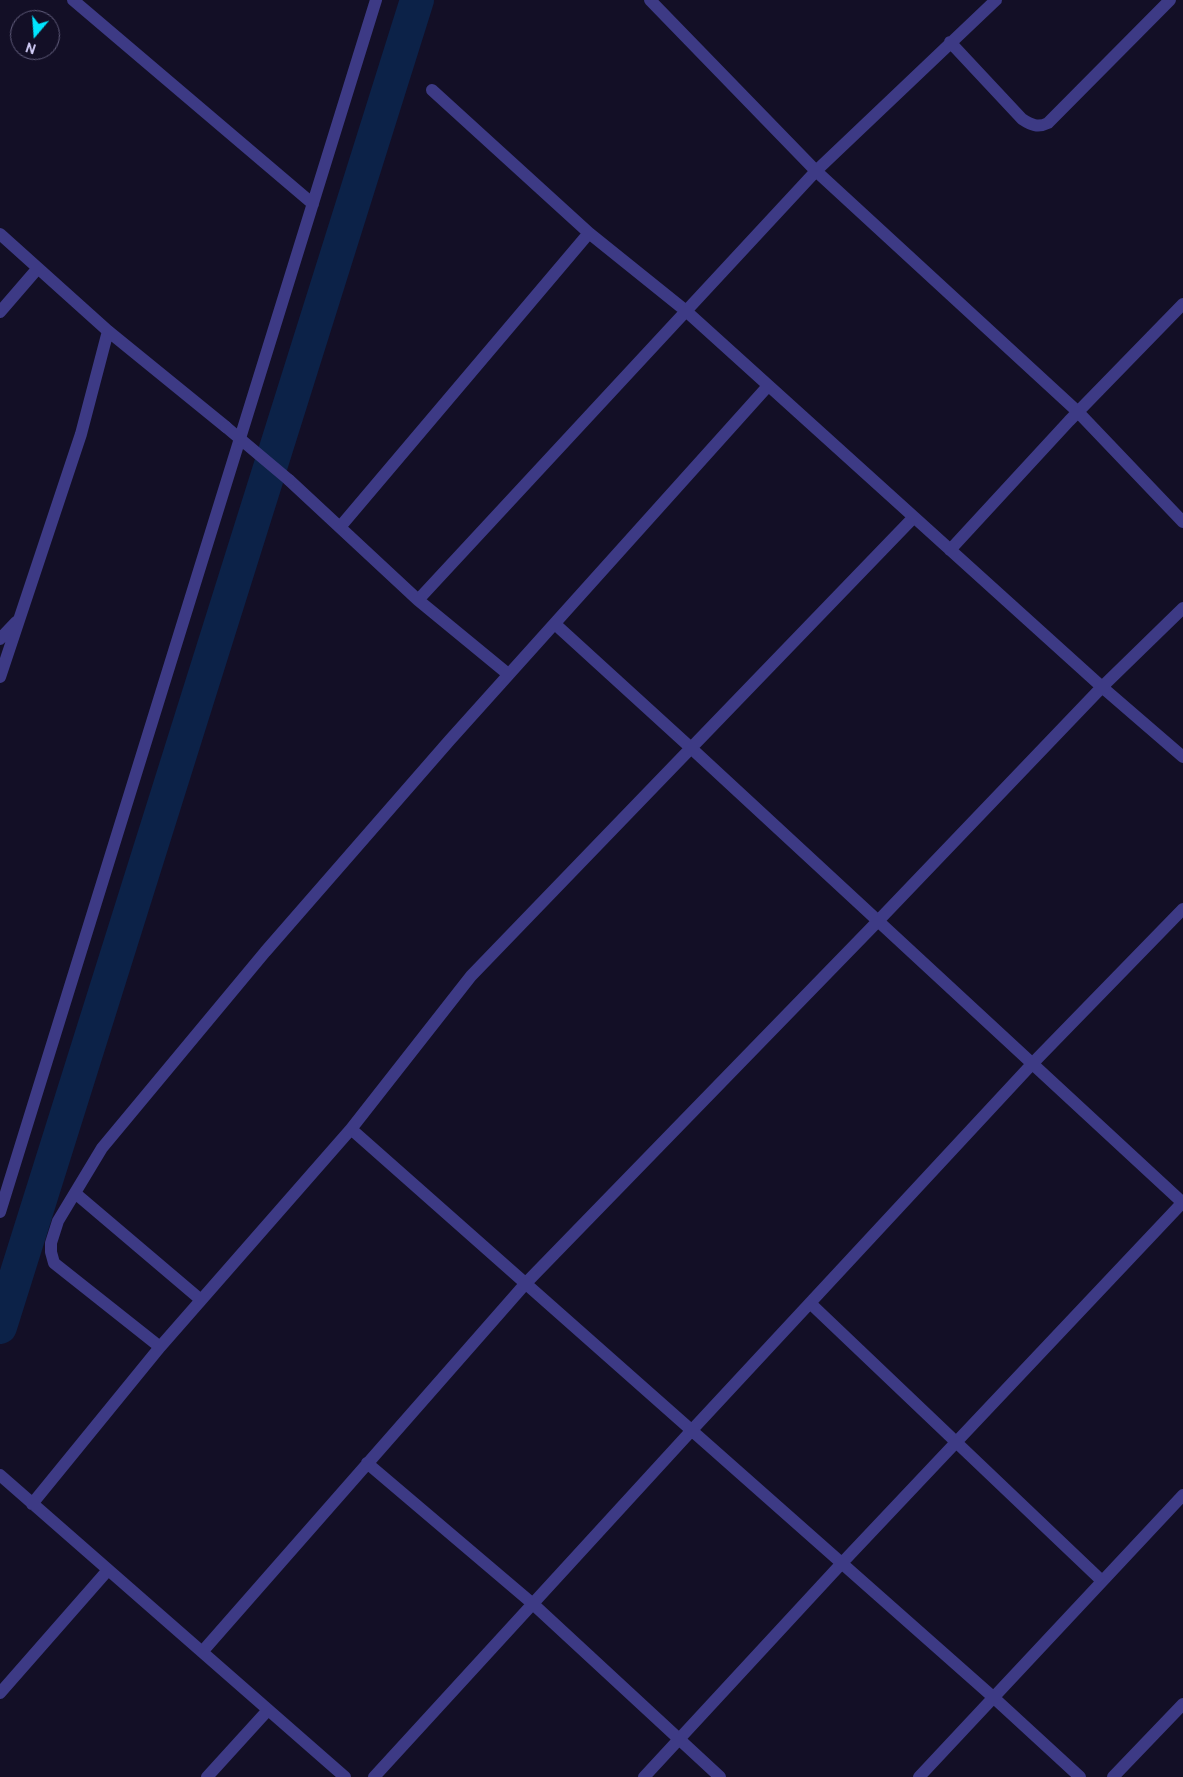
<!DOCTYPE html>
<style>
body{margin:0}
#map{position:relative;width:1183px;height:1777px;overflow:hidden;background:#130f26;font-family:Cabin,sans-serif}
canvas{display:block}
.north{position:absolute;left:10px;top:10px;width:50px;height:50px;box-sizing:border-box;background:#130f26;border:1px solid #625e7d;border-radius:50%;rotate:198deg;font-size:14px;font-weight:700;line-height:20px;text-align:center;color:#d9d4ff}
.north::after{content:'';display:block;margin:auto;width:18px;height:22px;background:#00e5ff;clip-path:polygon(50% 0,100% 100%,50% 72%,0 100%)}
</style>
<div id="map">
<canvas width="1183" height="1777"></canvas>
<div class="north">N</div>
</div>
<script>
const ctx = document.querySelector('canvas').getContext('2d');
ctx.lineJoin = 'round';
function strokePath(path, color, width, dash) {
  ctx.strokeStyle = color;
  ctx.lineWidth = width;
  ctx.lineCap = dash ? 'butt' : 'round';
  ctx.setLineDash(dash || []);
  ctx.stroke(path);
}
const canal = new Path2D(`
 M0,1327L417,0`);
const minor = new Path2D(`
 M73,0L313,204
 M650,0L816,171L1078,412L1183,522
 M950,42L1022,119C1031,125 1038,128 1048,123L1170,0
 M432,90L589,233L686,311L1102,687L1183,757
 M0,234L108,331L226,427
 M0,312L38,268
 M289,480L418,600L816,171L996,0
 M340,527L589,233
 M950,550L1069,421L1183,304
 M418,600L508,674
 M555,624L691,748L1183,1203
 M0,639L16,622
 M0,677L81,434L108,331
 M351,1129L993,1697L1080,1777
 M75,1193L201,1300
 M0,1212L376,0
 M810,1303L1102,1581
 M160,1347L54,1263L51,1252V1243L58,1221L102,1148L265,952L449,741L768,386
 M367,1463L533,1604L720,1777
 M0,1475L345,1777
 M32,1504L160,1347L351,1129L471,976L914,517
 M202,1652L526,1283L878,921L1102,687L1183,608
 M0,1693L108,1570
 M207,1777L268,1710
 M374,1777L692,1430L1032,1064L1183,909
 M644,1777L842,1563L1183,1202
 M919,1777L1183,1495
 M1113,1777L1183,1704`);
const minorBridge = new Path2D(`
 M226,427L289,480`);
strokePath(canal, '#0c2248', 34);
strokePath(minor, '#3d3a85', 12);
strokePath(minorBridge, '#3d3a85', 12);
</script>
